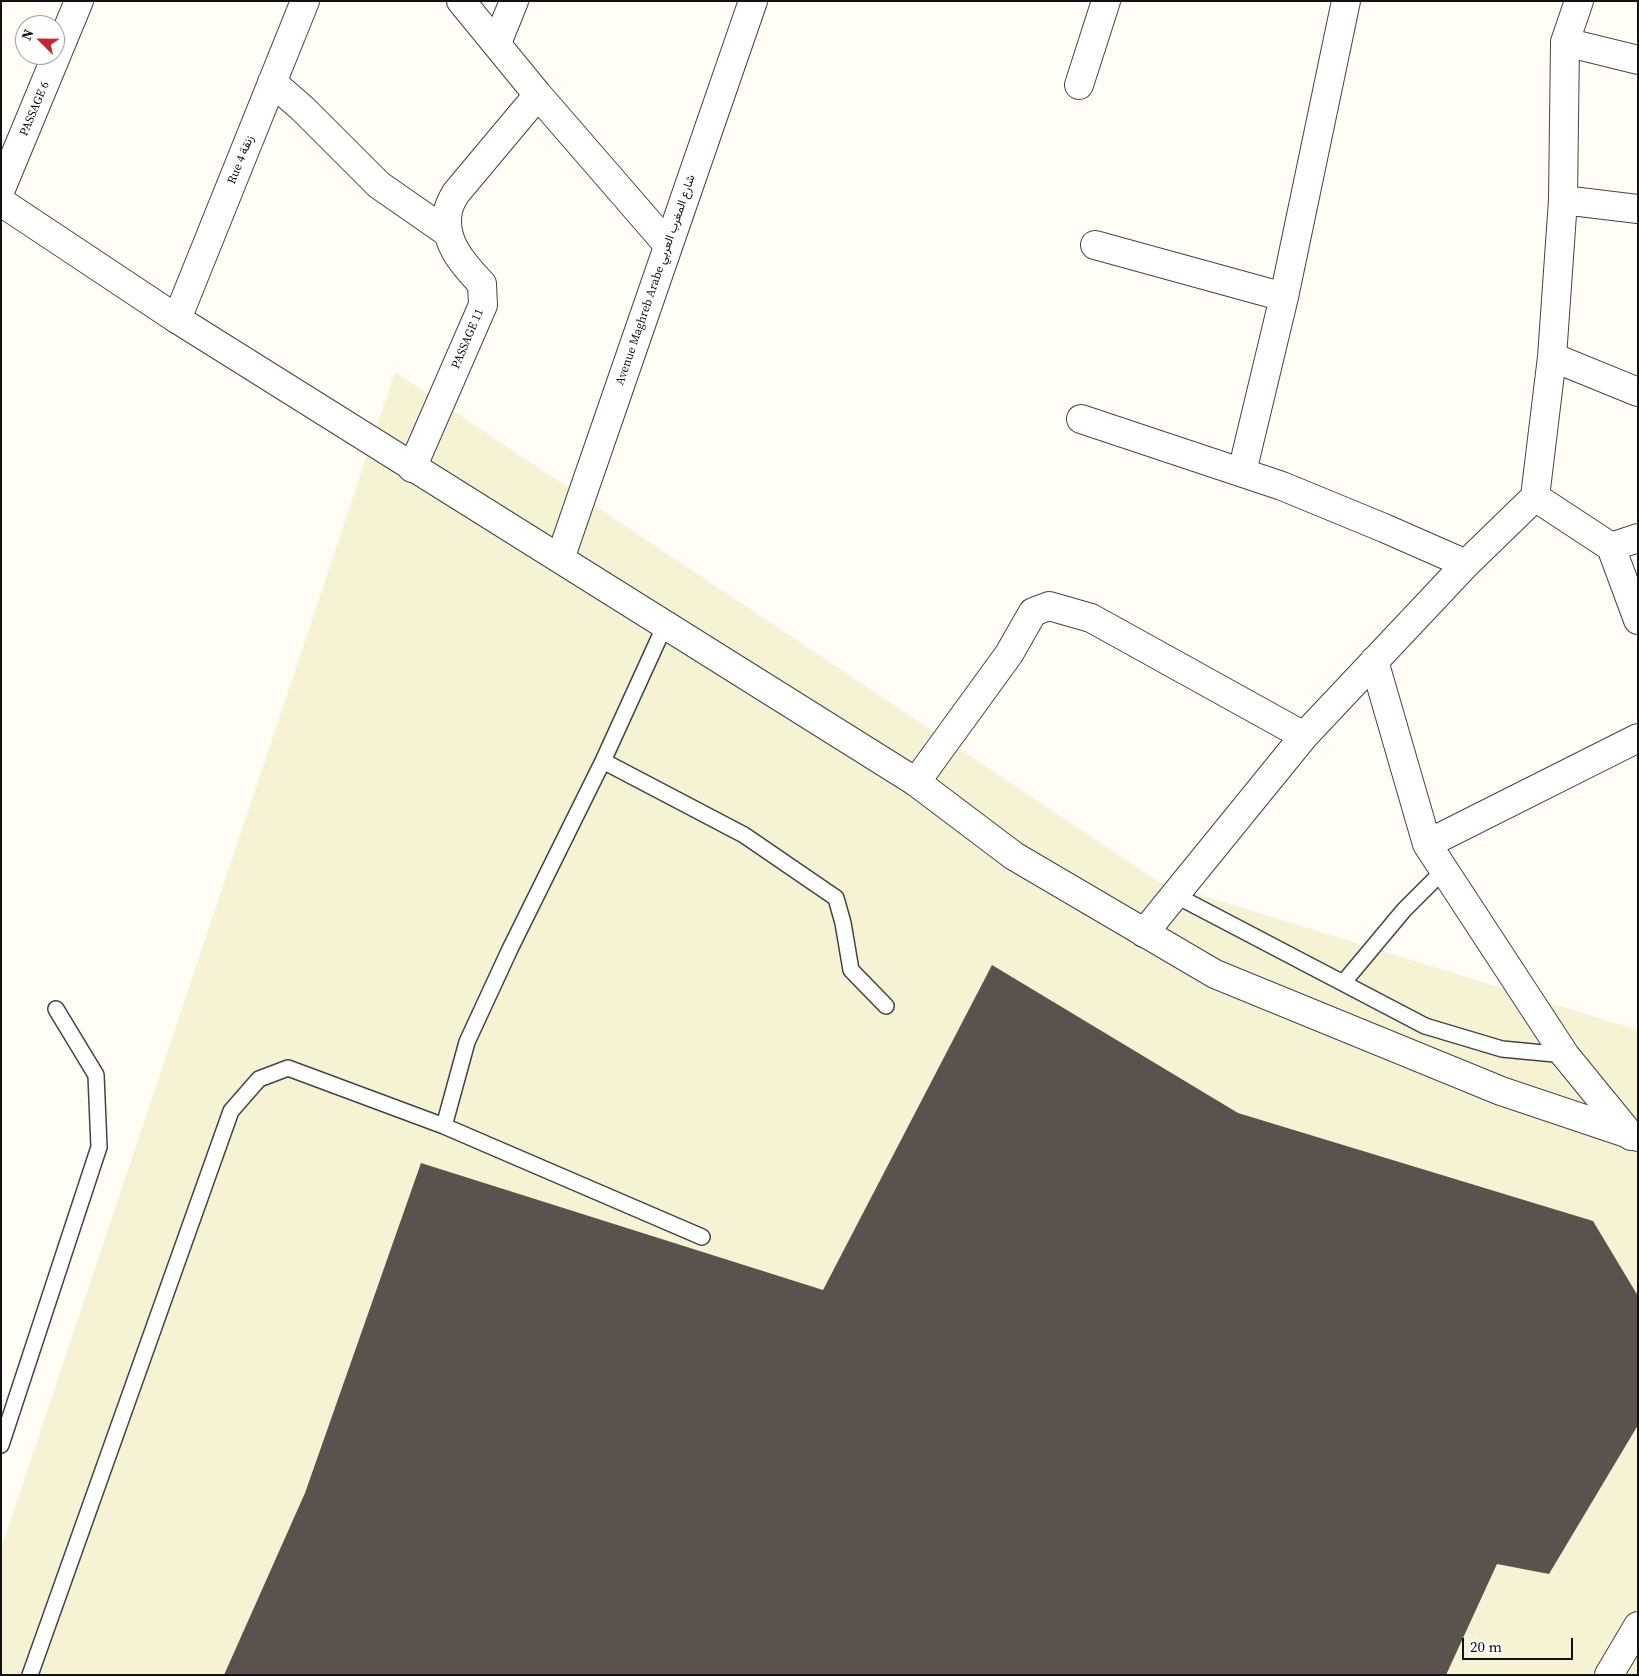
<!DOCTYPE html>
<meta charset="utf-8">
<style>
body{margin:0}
#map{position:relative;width:1639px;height:1676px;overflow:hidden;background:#fffdf5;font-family:"Source Serif 4",serif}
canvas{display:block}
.frame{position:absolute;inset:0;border:2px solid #111;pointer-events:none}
.north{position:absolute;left:15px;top:15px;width:50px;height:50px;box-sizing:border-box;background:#fff;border:1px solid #a0a0a0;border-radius:50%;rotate:293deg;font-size:14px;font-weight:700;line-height:20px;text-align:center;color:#111}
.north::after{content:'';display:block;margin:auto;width:18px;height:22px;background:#c4262e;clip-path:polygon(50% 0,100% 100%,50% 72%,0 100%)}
.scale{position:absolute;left:1462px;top:1638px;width:111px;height:22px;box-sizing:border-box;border:2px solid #111;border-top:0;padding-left:6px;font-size:15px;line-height:18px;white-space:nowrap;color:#111;-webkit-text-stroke:4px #fff;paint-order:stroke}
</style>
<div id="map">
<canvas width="1639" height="1676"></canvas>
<div class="frame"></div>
<div class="north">N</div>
<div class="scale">20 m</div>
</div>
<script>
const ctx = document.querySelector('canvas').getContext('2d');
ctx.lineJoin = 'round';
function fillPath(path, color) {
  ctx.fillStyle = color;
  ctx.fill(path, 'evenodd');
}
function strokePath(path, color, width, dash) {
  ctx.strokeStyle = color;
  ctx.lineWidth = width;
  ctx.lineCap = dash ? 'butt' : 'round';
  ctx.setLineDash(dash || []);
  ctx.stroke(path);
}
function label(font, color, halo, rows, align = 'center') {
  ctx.font = font + ' "Source Serif 4",Vazirmatn,serif';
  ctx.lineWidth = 5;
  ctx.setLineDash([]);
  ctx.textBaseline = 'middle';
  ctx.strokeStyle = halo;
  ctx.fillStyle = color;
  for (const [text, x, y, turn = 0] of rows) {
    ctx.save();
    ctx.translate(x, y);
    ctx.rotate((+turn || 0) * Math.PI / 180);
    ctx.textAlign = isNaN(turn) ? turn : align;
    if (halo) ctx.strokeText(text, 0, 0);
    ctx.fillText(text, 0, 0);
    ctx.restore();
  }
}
const farmland = new Path2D(`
 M395,372L1159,882L1638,1030V1675H1V1549Z`);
const building = new Path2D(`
 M992,965L1238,1113L1593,1221L1638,1296V1425L1549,1574L1497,1564L1446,1675H224L305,1493L421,1163L823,1290Z`);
const service = new Path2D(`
 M665,625L603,761L510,949L467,1042L444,1126L702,1237
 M603,761L744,835L836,898L843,923L851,970L886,1006
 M1175,895L1425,1026L1502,1049L1565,1055
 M1343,983L1404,910L1444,870
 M1,1445L99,1147L96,1075L56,1009
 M30,1675L231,1111L259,1079L288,1068L444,1126`);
const minor = new Path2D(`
 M461,1L538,95L668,245
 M1565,42L1638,60
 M497,43L514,1
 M272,82L303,109L379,185L448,233
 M1079,85L1106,1
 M1,189L79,1
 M1563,200L1638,209
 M1095,245L1284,297
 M177,319L305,1
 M1552,357L1638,392
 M1081,419L1282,486L1384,528L1466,564
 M412,468L483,305L482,284C463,264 442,241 448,211C449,205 453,198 456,193L538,95
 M1242,472L1284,297L1346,1
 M1535,497L1611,547L1638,538
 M1611,547L1638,620
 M1374,661L1427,844L1565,1055L1631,1136
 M916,782L1009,654L1033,612L1049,606L1091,618L1304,736
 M1427,844L1638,738
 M1144,933L1304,736L1466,564L1535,497L1552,357L1563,200L1565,42L1579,1
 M1609,1675L1638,1626`);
const tertiary = new Path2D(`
 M1,202L177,319L916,782L1014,856L1215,974L1501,1091L1638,1137
 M560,559L753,1`);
const streetNames = [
 ["PASSAGE 6",35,109,-67],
 ["Rue 4 زنقة",241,160,-68],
 ["Avenue Maghreb Arabe شارع المغرب العربي",656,280,-71],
 ["PASSAGE 11",468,339,-67]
];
fillPath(farmland, '#f6f3d4');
fillPath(building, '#5a524d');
strokePath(service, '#444', 18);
strokePath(minor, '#444', 30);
strokePath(tertiary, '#444', 30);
strokePath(service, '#fff', 15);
strokePath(minor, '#fff', 28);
strokePath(tertiary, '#fff', 28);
label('12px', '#111', '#fff', streetNames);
</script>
